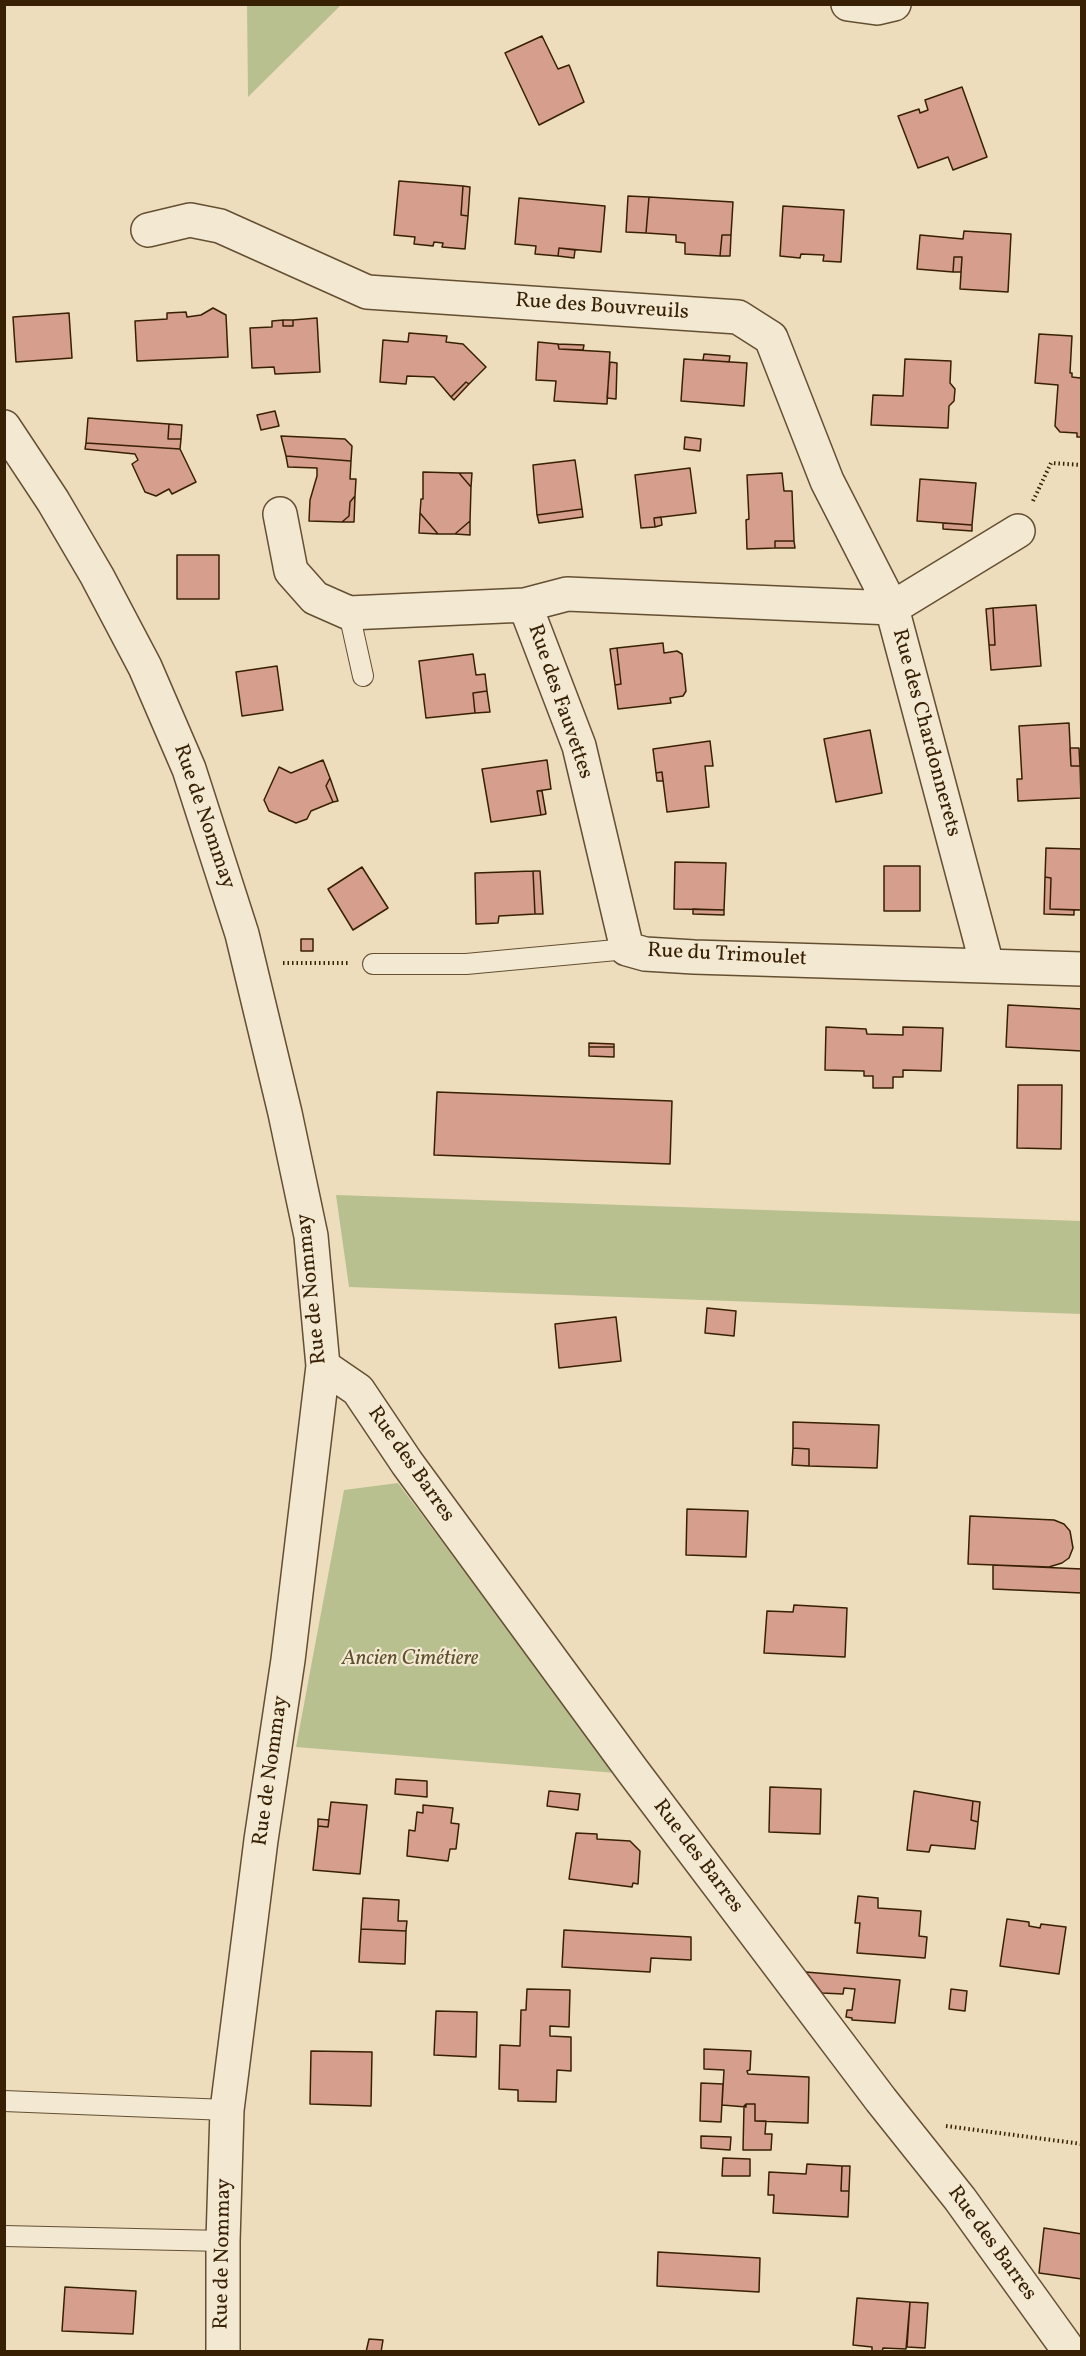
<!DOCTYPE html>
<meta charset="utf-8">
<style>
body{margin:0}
#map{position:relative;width:1086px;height:2356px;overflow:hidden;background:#edddbc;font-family:Vollkorn,serif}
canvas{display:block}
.frame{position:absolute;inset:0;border:6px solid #382004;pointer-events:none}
</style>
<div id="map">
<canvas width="1086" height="2356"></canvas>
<div class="frame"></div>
</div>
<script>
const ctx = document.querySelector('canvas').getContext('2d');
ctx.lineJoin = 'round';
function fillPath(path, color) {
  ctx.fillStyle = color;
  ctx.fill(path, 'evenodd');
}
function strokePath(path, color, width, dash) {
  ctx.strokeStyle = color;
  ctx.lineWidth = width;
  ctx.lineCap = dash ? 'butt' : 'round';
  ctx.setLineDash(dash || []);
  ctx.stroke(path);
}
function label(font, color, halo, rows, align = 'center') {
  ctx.font = font + ' Vollkorn,serif';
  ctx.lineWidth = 4.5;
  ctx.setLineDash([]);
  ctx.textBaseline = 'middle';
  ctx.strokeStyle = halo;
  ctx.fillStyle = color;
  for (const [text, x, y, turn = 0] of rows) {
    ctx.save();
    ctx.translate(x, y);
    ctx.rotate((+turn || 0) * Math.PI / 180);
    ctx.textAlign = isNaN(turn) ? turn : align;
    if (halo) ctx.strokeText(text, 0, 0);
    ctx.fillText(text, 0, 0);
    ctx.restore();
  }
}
const green = new Path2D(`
 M247,4H341V5L248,97Z
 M336,1195L1081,1221V1314L349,1287Z
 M398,1483L616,1773L296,1747L344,1490Z`);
const building = new Path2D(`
 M542,36L558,69L569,65L584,102L539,125L505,53Z
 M962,87L987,157L953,170L948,157L918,168L898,116L919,109L920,113L928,110L925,100Z
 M399,181L463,186L461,215L468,216L465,249L442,247L443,243L434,242L433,246L414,244L415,237L394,235Z
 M463,186L470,187L468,216L461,215Z
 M628,196L649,197L646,233L626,232Z
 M649,197L733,202L731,235H722L720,256L685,254V243L676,242V235L646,233Z
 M519,198L605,206L601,252L559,248L558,256L535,254L536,246L515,244Z
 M783,206L844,210L841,262L823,261L824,255L801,254L800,258L780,256Z
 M964,231L1011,234L1008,292L960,289L962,257H954L953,272L917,269L920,235L963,239Z
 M722,235H731L730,256H720Z
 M559,248L575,250L574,258L558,256Z
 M954,257H962L961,272H953Z
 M213,308L226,315L228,357L137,361L135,321L167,319V313L186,312L187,317L201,315Z
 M69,313L72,358L16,362L13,317Z
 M317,318L320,372L275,374L274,367L252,368L250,328L272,327V321L283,320V326H293V320Z
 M283,320H293V326H283Z
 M409,333L447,336L446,342L463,344L486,367L469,384L466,382L451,397L434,377L407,376L406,384L380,382L383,340L408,342Z
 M1039,334L1072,336L1070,373H1072V377L1080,378L1082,374V437H1077V433L1060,432L1055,426L1058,385L1035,383Z
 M538,342L558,344L559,349L610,352L607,404L554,401L556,381L536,380Z
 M558,344L584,345L583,350L559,349Z
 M704,354L730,356L729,362L703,360Z
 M684,359L747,363L744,406L681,401Z
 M905,359L951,361L950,383L955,389L954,401L949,406L948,428L871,425L873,395L903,396Z
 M610,362L617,363L616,399L607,398Z
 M466,382L469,384L454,400L451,397Z
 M275,411L279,426L261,430L257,415Z
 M88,418L169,424L168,439H181L180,449L86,443Z
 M169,424L182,425L181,439H168Z
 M281,436L345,439L352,446L351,461L286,456Z
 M685,437L701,439L700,451L684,449Z
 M86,443L180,449L196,482L172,494L169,489L156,496L145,492L132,464L138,460L135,454L85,449Z
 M286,456L351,461L350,479H356L355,496L350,502L349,516L342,522L309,521L310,500L317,476V468L288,467Z
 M575,460L582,509L537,515L533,465Z
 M690,468L696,513L654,518L655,527L641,528L635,475Z
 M423,472L459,473L471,487L470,521L455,534H438L420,513L421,499H423Z
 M459,473H472L471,487Z
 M782,473L784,491H792L794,541H775V548L747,549L746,520L749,519L747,475Z
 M920,479L976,483L972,525L917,521Z
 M355,496L354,522H342L349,516L350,502Z
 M582,509L583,517L539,523L537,515Z
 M420,513L438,534L419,533Z
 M661,517L662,525L655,527L654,518Z
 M470,521V535L455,534Z
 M943,523L972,525V531L943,529Z
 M775,541H794L795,548H775Z
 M177,555H219V599H177Z
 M1036,605L1041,666L991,670L989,645H995L993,608Z
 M993,608L995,645H989L986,609Z
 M663,643L664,653L677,651L682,654L686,691L683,696L670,698L671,703L618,709L615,685L621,684L617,648Z
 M617,648L621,684L615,685L610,649Z
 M473,654L476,675L485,674L487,691L473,693L475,713L426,718L419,661Z
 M277,666L283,710L242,716L236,672Z
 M487,691L490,712L475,713L473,693Z
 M1069,723L1071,766H1080L1081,798L1018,801L1017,779H1022L1019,726Z
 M870,730L882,793L836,802L824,739Z
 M710,741L713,766H705L709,807L667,812L662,772L656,773L653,749Z
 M1070,748H1079L1080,766H1071Z
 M323,760L330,778L326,786L333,802L311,811L307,819L296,823L269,811L264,800L279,767L291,773Z
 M547,760L551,789L537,791L541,815L491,822L482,769Z
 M662,772L663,781H657L656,773Z
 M330,778L338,801L333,802L326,786Z
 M537,791H542L546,814L541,815Z
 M1046,848L1082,849V910L1050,909L1051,878L1045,877Z
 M675,862L726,863L724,910L674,909Z
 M884,866H920V911H884Z
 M362,867L388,908L353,930L328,889Z
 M533,871H540L543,914H535Z
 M533,871L535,914L499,916L498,923L476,924L475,873Z
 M1045,877L1051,878L1050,909L1074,910V915L1044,914Z
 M693,909L724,910V915L693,914Z
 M301,939H313V951H301Z
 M1008,1005L1082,1009V1051L1006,1047Z
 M826,1027L866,1029L867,1034L903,1035V1027L943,1028L941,1071L903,1070V1077H893V1088H873V1076H864V1071L825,1070Z
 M589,1043L614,1044V1047H589Z
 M589,1047H614V1057L589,1056Z
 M1018,1085H1062L1061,1149L1017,1148Z
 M437,1092L672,1101L670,1164L434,1155Z
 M707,1308L736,1311L734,1336L705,1333Z
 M616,1317L621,1361L559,1368L555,1324Z
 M793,1422L879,1425L877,1468L809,1466V1449L793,1448Z
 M793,1448L809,1449V1466L792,1465Z
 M687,1509L748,1511L746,1557L686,1555Z
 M970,1516L1054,1520L1064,1524L1070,1531L1073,1548L1069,1558L1062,1563L1049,1567L968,1564Z
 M993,1565L1082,1569V1593L993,1589Z
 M794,1605L847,1608L845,1657L764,1653L767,1611L793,1612Z
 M396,1779L427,1781V1797L395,1794Z
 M770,1787L821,1789L820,1834L769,1832Z
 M549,1791L580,1794L578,1810L547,1806Z
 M914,1791L973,1801L971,1820L978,1822L975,1849L931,1845L929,1852L907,1850Z
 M973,1801L980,1802L978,1822L971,1820Z
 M331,1802L367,1805L360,1874L313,1870L318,1826L328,1827Z
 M423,1805L453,1808L451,1823L459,1824L456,1849H450L448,1861L407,1856L409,1830L415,1831L417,1812L423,1813Z
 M318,1819L329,1820L328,1827L318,1826Z
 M576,1833L597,1834V1839L630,1841L640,1851L638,1884L633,1883L632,1887L569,1879Z
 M858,1896L878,1898V1908L921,1911L919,1936L927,1937L925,1958L857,1953L860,1923H855Z
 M363,1898L399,1900L398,1921H407L406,1931L361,1929Z
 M1007,1919L1029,1922V1926L1040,1928L1041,1924L1066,1927L1059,1974L1000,1966Z
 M361,1929L406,1931L405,1964L359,1962Z
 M564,1930L691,1937V1960L651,1958L650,1972L562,1967Z
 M806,1972L900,1980L895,2023L852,2020V2018L846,2017L847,2010H852L855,1989L844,1988L843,1994L822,1993Z
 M527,1989L570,1990L569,2027L550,2026V2036L571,2037V2071L557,2070L556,2102L518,2101V2090L499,2089L500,2045L520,2046L521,2010H526Z
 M951,1989L967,1991L965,2011L949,2009Z
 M436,2011L477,2012L476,2057L434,2055Z
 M704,2049L751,2051L750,2070L747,2071L748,2074L809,2077L808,2123L755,2121V2104H746V2107L722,2105L724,2070L704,2069Z
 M311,2051L372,2052L371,2106L310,2104Z
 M701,2083L723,2084L721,2122L700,2121Z
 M746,2104H755V2121H766L765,2134H772L771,2150H743L744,2106Z
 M701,2136L731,2137L730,2150L701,2148Z
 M723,2158L750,2159V2176H722Z
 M807,2164L842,2166L841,2191H849L848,2217L773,2213L774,2195H768L769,2172L806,2174Z
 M842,2166H850L849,2191H841Z
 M1044,2228L1082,2234V2279L1039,2273Z
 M658,2252L760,2258L759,2292L657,2286Z
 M65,2287L136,2291L133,2334L62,2331Z
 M857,2298L910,2302L906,2349L883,2348L882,2352H872V2347L853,2345Z
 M910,2302L928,2303L925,2348L907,2347Z
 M369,2339L383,2340L381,2352H366Z`);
const path = new Path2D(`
 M1033,501L1051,463L1082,465
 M283,963H348
 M946,2126L1082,2144`);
const service = new Path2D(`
 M349,613L363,676
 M373,964H466L627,949
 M4,2101L227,2110
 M4,2236L223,2241`);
const minor = new Path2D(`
 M848,4L877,8L894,4
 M148,230L190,220L220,226L367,292L738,317L771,338L827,481L892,608L987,965
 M280,514L291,571L315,598L349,613L525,605
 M892,608L567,594L525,605L579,746L627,949L645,954L694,957L1082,969
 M892,608L1018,531`);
const tertiary = new Path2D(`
 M4,427L53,501L97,576L145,667L189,769L242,934L285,1113L311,1236L323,1366L288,1660L261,1840L227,2110L223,2241V2352
 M323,1366L358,1390L407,1463L632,1770L881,2100L960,2199L1070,2352`);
const streetNames = [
 ["Rue des Bouvreuils",602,308,4],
 ["Rue des Fauvettes",559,702,71],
 ["Rue des Chardonnerets",925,733,75],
 ["Rue de Nommay",203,817,71],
 ["Rue du Trimoulet",727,956,3],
 ["Rue de Nommay",313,1289,-96],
 ["Rue des Barres",410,1465,55],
 ["Rue de Nommay",272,1771,-82],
 ["Rue des Barres",697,1857,53],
 ["Rue des Barres",991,2244,54],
 ["Rue de Nommay",224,2254,-89]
];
const parkNames = [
 ["Ancien Cimétiere",410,1660]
];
fillPath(green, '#b9c08f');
fillPath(building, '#d69e8d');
strokePath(building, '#382004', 1.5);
strokePath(service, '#654f32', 22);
strokePath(minor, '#654f32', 36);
strokePath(tertiary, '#654f32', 36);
strokePath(path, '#382004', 4, [1.5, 3]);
strokePath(service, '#f3e9d3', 20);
strokePath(minor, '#f3e9d3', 33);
strokePath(tertiary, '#f3e9d3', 33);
label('21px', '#382004', '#f3e9d3', streetNames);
label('italic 21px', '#5f502e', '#f3e9d3', parkNames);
</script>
